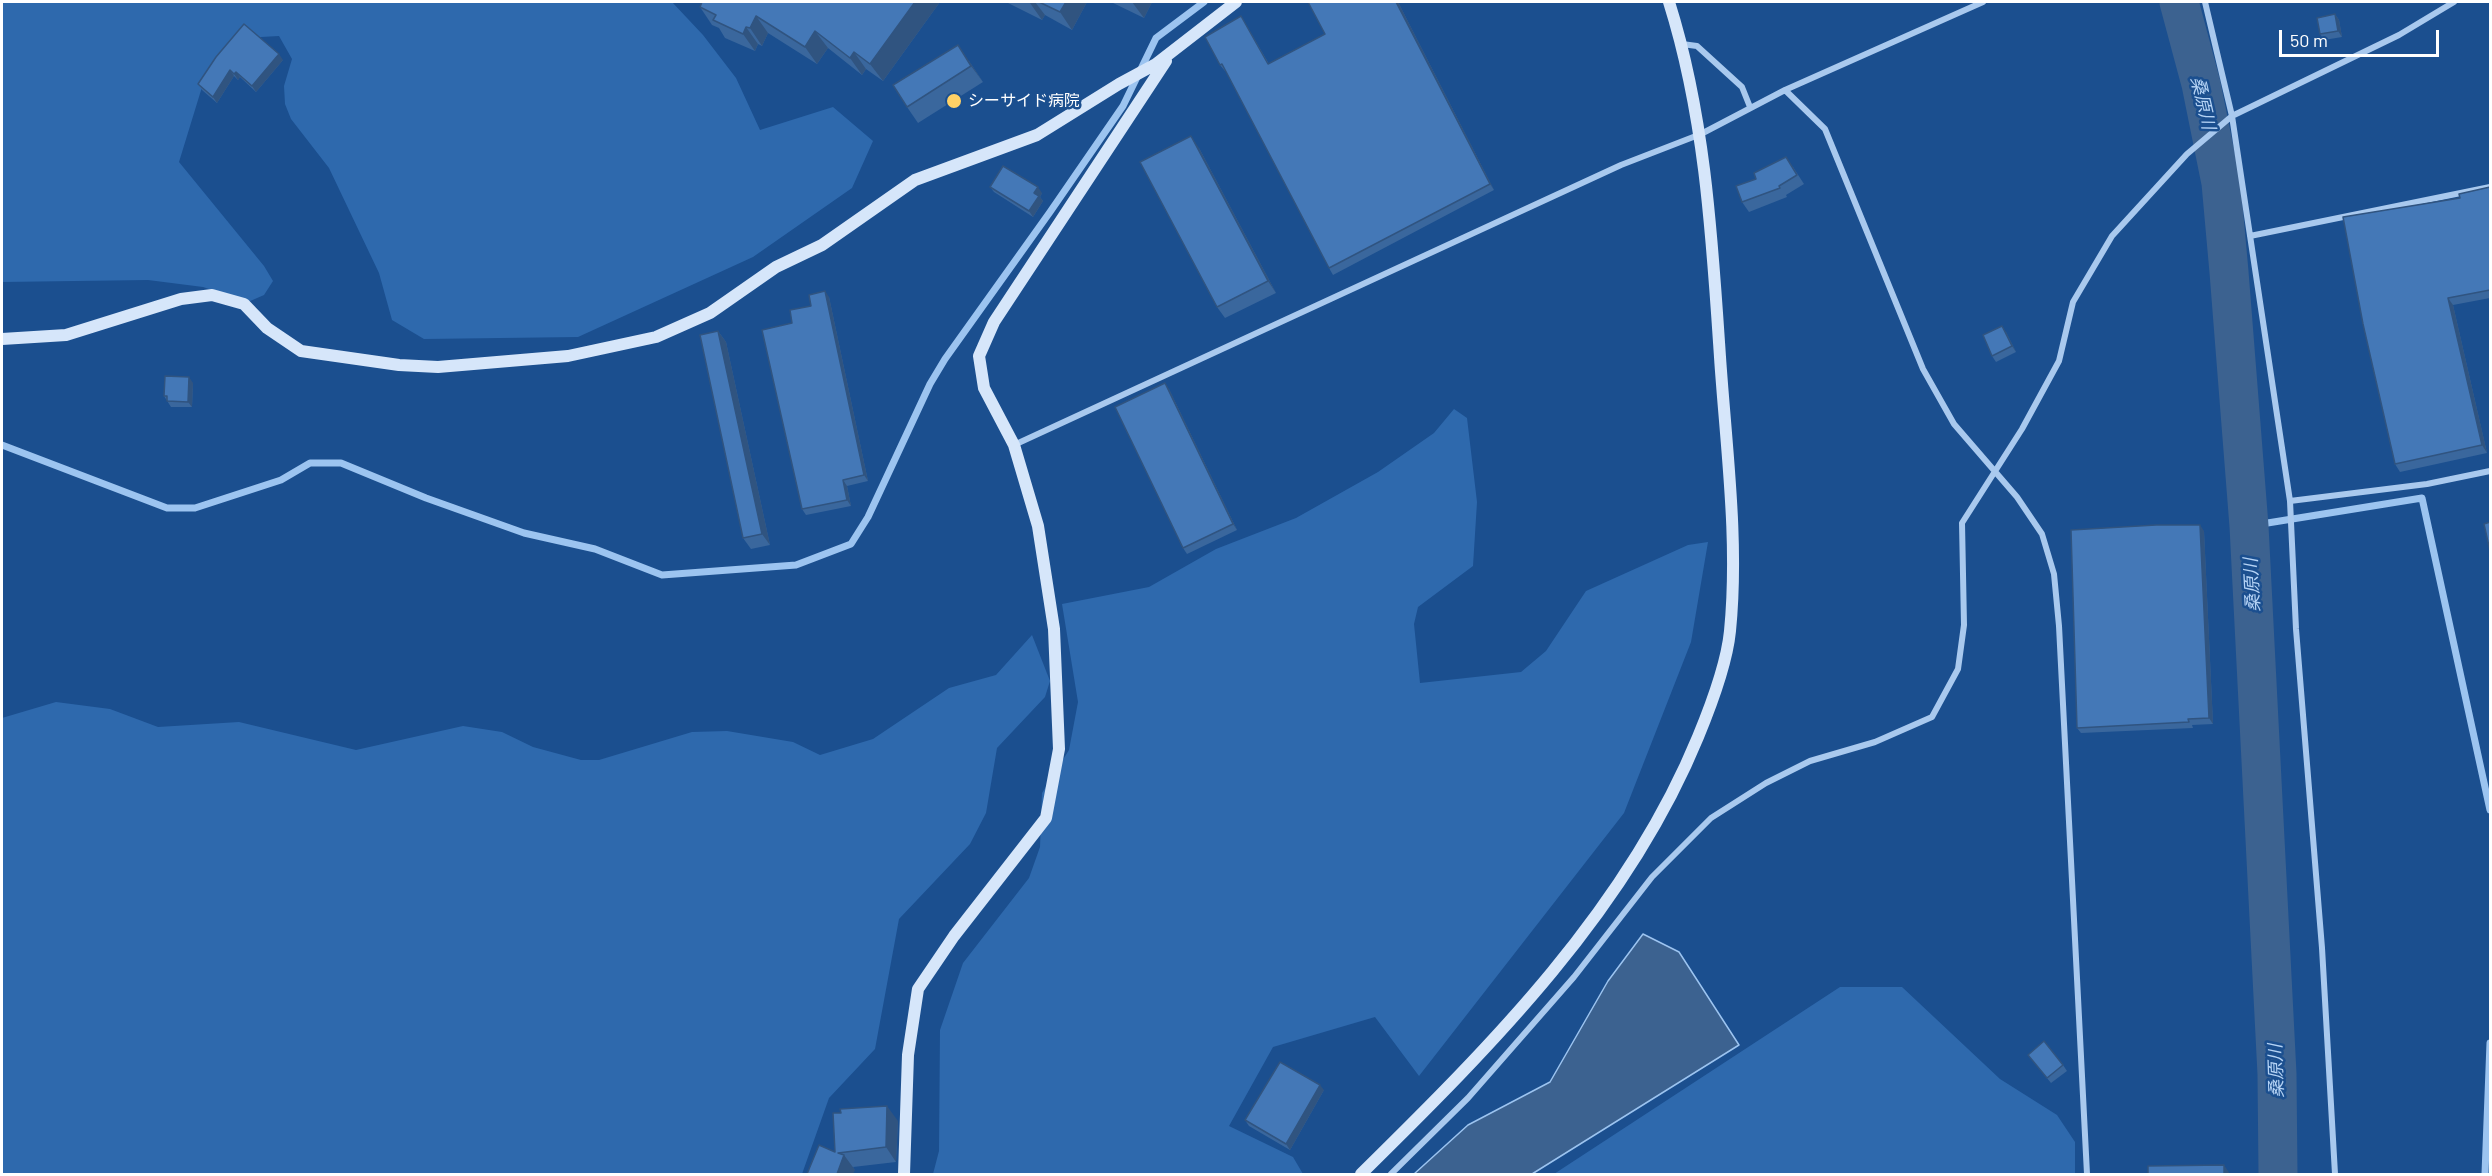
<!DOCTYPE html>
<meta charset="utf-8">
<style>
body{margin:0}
#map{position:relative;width:2492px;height:1176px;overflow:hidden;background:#1b4f8f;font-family:Barlow,sans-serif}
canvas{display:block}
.frame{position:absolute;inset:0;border:3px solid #fff;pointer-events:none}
.scale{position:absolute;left:2279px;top:30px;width:160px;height:27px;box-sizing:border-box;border:3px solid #fff;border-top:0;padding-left:8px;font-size:18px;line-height:21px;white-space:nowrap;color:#fff;-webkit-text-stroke:4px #1b4f8f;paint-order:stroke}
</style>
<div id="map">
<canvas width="2492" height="1176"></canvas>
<div class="frame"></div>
<div class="scale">50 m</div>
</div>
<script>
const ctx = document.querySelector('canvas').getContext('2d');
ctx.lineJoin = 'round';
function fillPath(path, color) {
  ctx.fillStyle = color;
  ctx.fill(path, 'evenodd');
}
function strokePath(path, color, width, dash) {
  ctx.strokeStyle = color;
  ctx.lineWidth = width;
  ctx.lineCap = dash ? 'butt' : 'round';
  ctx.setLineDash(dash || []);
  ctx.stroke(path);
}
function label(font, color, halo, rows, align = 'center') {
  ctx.font = font + ' Barlow,"Noto Sans JP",sans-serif';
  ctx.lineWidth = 5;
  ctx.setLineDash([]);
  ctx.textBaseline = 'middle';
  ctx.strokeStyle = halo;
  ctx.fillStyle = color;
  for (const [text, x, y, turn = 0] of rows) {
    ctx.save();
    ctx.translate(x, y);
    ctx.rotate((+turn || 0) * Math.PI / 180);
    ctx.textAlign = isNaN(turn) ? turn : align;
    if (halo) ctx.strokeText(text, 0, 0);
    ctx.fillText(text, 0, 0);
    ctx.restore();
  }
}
const green = new Path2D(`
 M2,2H672L703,35L736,78L760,130L833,107L873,141L852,188L753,257L578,337L424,339L392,320L379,273L329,168L291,119L285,104L284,86L292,59L279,36L261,37L231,48L206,74L179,162L264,266L273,281L264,295L248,302L203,287L148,280L2,282Z
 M1454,409L1467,418L1477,502L1473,566L1418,607L1414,624L1420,683L1521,672L1546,651L1586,591L1688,545L1708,542L1691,642L1624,813L1419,1076L1375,1017L1273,1047L1229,1126L1293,1157L1303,1174H933L939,1151L940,1030L963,963L1029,878L1040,847L1042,793L1069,750L1078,702L1062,604L1149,587L1216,549L1296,518L1378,472L1434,433Z
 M1032,635L1050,681L1045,697L997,748L986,813L970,844L899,919L875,1049L829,1098L802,1174H2V718L56,702L110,709L158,727L239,722L356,750L463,726L502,732L533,747L581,760H599L692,732L727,731L793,742L820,755L873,739L949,688L996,675Z
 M1840,987H1902L2000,1079L2057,1115L2075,1142V1174H1554Z`);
const water = new Path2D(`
 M1643,934L1679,952L1739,1045L1532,1174H1414L1468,1125L1550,1082L1608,981Z`);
const stream = new Path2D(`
 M2,445L167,508H195L281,480L310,463H341L426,498L524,533L595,549L662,575L796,565L851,544L868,517L930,384L945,359L1050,212L1123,106L1156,38L1204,2
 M2249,526L2422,498L2490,810
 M2485,1174L2490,1043`);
const river = new Path2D(`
 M2179,2L2201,84L2221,183L2229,272L2249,526L2277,1074L2278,1174`);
const street = new Path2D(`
 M2205,2L2232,116L2290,501L2296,629L2322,948L2335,1174
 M1682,44L1697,46L1742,87L1750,107
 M1785,90L1825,129L1923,369L1954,424L2017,497L2042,534L2054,574L2059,626L2087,1174
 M2250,236L2490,187
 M1014,445L1621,165L1701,134L1785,90L1983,2
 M2290,501L2427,484L2490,471
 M1391,1174L1468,1098L1574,977L1652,877L1711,818L1766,783L1810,761L1875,742L1932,717L1958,669L1964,625L1962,523L2022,429L2059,361L2073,302L2112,236L2187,154L2232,116L2399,35L2454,2`);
const secondary = new Path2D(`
 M2,339L66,335L181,299L212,295L244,304L267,328L301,351L399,365L438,367L568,356L656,337L710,313L776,267L822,245L915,180L1037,135L1119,84L1156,64L1236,2
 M904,1174L908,1055L918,989L954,936L1046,818L1059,749L1054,629L1038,526L1014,445L984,388L979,356L994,322L1166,61
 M1361,1174C1492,1045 1627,910 1698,737C1710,708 1727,662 1730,631C1739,540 1726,447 1720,357C1712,237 1705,116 1669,2`);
const wall = new Path2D(`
 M940,2L883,81L866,69L862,75L828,48L817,64L768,33L762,46L758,44L755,51L725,38L719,28L712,25L700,7Z
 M1006,2H1087L1072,30L1045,15L1042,20Z
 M1111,2H1152L1144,18Z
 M1308,2H1398L1494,190L1333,275L1329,268L1226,70L1225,71L1220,65L1241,16L1269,64L1325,34Z
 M2335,14L2339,20L2342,37L2324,40L2320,34Z
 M216,57L283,60L256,92L240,77L238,80L234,76L217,103L202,90L198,84Z
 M969,61L983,82L918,123L907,107Z
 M1199,148L1276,293L1225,318L1217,307Z
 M1793,167L1804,184L1786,195L1787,197L1749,212L1742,202Z
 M990,187L1042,193L1040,197L1043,201L1033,217L994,192Z
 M2490,187V298L2453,305L2487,453L2400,472L2395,464L2460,198Z
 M829,297L868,481L847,486L851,506L806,515L802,509L792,323L811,306Z
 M718,331L726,342L770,545L751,549L743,538Z
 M2006,332L2016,352L1996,362L1992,356Z
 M193,383L192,407H171L164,396Z
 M1169,389L1237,530L1187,554L1183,548Z
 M2204,531L2213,724L2192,725L2193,728L2081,733L2077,728Z
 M2028,1055L2063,1065L2067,1071L2051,1083Z
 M1324,1090L1290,1150L1249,1126L1245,1120Z
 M898,1121L896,1162L853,1167L855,1170L835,1152Z`);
const shadedWall = new Path2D(`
 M915,2H940L883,81L870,64Z
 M1031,2H1035L1045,15L1042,20L1030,3Z
 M1066,2H1087L1072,30L1060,12Z
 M1132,2H1152L1144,18Z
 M1396,2H1398L1494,190L1490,184Z
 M2335,14L2339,20L2342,37L2338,31Z
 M756,16L768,33L762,46L750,28Z
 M746,27L758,44L755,51L743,34Z
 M815,31L828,48L817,64L805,47Z
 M958,45L969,61L983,82L971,66Z
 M854,52L866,69L862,75L850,58Z
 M279,54L283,60L256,92L252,86Z
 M230,70L234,76L217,103L213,97Z
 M236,72L240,77L238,80L234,74Z
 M1191,136L1199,148L1276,293L1268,281Z
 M1038,187L1042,193L1040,197L1043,201L1033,217L1029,211L1034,193Z
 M825,291L829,297L868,481L864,475Z
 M2448,298L2453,305L2487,453L2482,445Z
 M2002,326L2006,332L2016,352L2012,346Z
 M718,331L726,342L770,545L762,534Z
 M189,377L193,383L192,407L188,402Z
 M1165,383L1169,389L1237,530L1233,524Z
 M843,480L847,486L851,506L847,500Z
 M2200,525L2204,531L2213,724L2209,718Z
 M1320,1085L1324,1090L1290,1150L1286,1144Z
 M887,1106L898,1121L896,1162L886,1147Z
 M844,1155L855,1170L853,1174H837Z
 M2224,1165L2230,1174H2224Z`);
const building = new Path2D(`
 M702,2H915L870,64L854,52L850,58L815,31L805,47L756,16L750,28L746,27L743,34L713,20L716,15L700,7Z
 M1039,2H1066L1060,12Z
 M1308,2H1396L1490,184L1329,268L1222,64L1220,65L1205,37L1241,16L1268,64L1325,34Z
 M2335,14L2338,31L2320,34L2317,18Z
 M244,24L279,54L252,86L236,72L234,74L230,70L213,97L198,84L216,57Z
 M958,45L971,66L907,107L893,85Z
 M1191,136L1268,281L1217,307L1140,162Z
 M1786,157L1797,175L1779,186L1780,188L1742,202L1736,186L1756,179L1754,173Z
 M1003,166L1038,187L1034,193L1039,196L1029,211L990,187Z
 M2490,187V290L2448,298L2482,445L2395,464L2363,324L2343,217L2460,198L2459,194Z
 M825,291L864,475L843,480L847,500L802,509L762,330L792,323L790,310L811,306L809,295Z
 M2002,326L2012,346L1992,356L1983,335Z
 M718,331L762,534L743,538L700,335Z
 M165,376L189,377L188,402L167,401V396H164Z
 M1165,383L1233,524L1183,548L1115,407Z
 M2490,522V551L2484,524Z
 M2156,525H2200L2209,718L2188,719L2189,722L2077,728L2071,530Z
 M2044,1041L2063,1065L2047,1078L2028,1055Z
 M1280,1062L1320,1085L1286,1144L1245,1120Z
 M887,1106L886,1147L838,1153L844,1155L837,1174H807L819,1145L835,1152L833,1113H841L840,1109Z
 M2224,1165V1174H2148V1166Z`);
const markers = [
 [954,101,8,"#ffd166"]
];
const poiNames = [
 ["シーサイド病院",968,101]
];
const waterNames = [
 ["桑原川",2203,103,77],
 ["桑原川",2252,585,-93],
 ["桑原川",2276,1071,-92]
];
fillPath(green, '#2e69ad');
fillPath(water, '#3c6290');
strokePath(water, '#9cc4f0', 1.5);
strokePath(stream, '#9cc4f0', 7);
strokePath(river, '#3c6290', 39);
strokePath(street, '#a9c9ee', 6);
strokePath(secondary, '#d6e6fa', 12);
fillPath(wall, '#3a679d');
fillPath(shadedWall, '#305480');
fillPath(building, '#4478b7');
strokePath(building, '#305480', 1.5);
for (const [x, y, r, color] of markers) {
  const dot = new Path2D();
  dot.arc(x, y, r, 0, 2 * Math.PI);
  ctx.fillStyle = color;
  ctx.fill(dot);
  strokePath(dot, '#1b4f8f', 2);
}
label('16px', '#fff', '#1b4f8f', poiNames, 'left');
label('italic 18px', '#b5d3f5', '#1b4f8f', waterNames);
</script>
